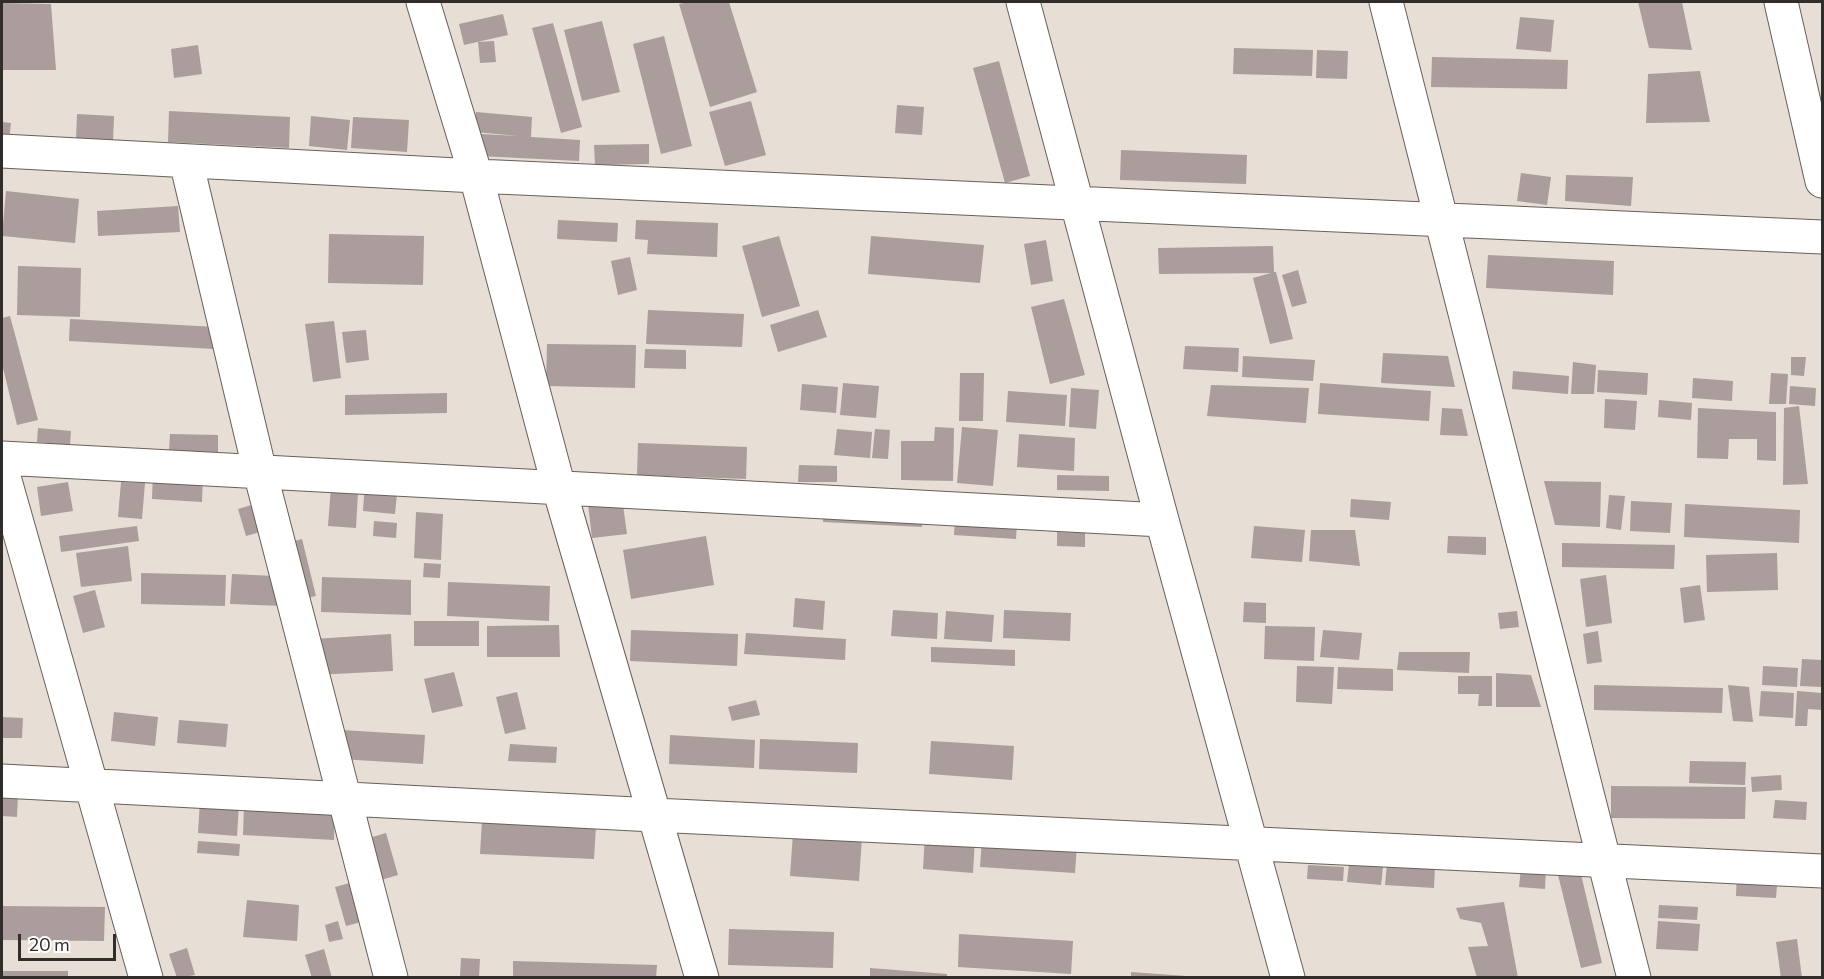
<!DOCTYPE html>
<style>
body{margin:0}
#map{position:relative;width:1824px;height:979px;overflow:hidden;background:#e7ded5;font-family:Commissioner,sans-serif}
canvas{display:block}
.frame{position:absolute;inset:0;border:3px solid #312d2a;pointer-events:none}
.scale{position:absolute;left:18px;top:934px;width:98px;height:27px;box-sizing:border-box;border:3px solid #312d2a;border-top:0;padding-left:8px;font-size:18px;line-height:21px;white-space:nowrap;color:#312d2a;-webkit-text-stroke:4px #fff;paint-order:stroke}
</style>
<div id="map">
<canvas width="1824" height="979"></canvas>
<div class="frame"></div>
<div class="scale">20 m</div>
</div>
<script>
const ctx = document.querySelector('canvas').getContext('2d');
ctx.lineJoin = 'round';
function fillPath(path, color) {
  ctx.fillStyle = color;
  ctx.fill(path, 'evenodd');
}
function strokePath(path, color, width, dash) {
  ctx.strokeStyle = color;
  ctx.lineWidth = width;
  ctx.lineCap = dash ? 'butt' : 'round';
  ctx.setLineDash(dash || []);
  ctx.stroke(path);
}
const building = new Path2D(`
 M689,2H729L757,92L710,107L679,4Z
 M1638,2H1682L1692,50L1649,48Z
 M2,3L51,4L56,70H2Z
 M503,14L508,35L464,45L459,24Z
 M1520,17L1554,20L1551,52L1516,49Z
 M602,21L620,92L582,101L564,30Z
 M553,23L582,127L561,133L532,28Z
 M664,36L692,146L661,154L633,44Z
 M494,41L496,62L480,63L478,42Z
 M198,45L202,74L174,78L171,49Z
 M1234,48L1313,50L1312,76L1233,74Z
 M1317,50L1348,51L1347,79L1316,78Z
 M1432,57L1568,60L1567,89L1431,87Z
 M999,61L1030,176L1005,183L973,68Z
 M1700,71L1710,122L1646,123L1648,74Z
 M751,101L766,155L725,166L709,112Z
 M897,105L924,107L922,135L895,133Z
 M169,111L290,117L289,148L168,142Z
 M476,112L532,117L531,137L580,140L579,161L479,156L481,134L519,136L474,132Z
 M77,114L114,116L113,142L76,140Z
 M311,116L350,120L347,150L309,146Z
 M353,117L409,120L407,152L351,148Z
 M2,122L11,123L9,141L2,140Z
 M649,144V164L595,165L594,145Z
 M1121,150L1247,155L1246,184L1120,180Z
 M1521,173L1551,177L1547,205L1517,201Z
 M1566,175L1633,177L1631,206L1565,201Z
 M6,191L79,199L75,243L2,236Z
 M178,206L180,232L98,236L97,211Z
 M558,220L618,223L617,242L557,239Z
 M636,220L718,223L717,257L647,254L648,240L635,239Z
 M329,234L424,236L423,285L328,283Z
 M779,236L800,306L762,317L742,246Z
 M871,236L984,245L980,283L868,274Z
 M1046,240L1053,281L1031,285L1024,244Z
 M1273,246L1274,272H1276L1293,339L1270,344L1253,278L1271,273L1159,274L1158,248Z
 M1488,255L1614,261L1613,295L1486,288Z
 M630,257L637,290L618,295L611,261Z
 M18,266L81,268L80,317L17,315Z
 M1298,270L1307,303L1292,307L1282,275Z
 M1064,299L1085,375L1050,384L1031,307Z
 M648,310L744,314L742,347L646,344Z
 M818,310L827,337L778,352L770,325Z
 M10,316L38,420L17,425L2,364V318Z
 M70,319L216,327L215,349L69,341Z
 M334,321L341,378L313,382L305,324Z
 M366,330L369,360L346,363L342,332Z
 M547,344L636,345L635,388L546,386Z
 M1185,346L1239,348L1238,372L1183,369Z
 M645,349L686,350V369L644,368Z
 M1383,353L1448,356L1455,387L1381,383Z
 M1243,356L1315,360L1313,381L1242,377Z
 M1791,357H1806L1804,376L1791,375Z
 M1573,362L1596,365L1594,394H1571Z
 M1598,370L1648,373L1647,395L1597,392Z
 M1513,371L1569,376L1568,394L1512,389Z
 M960,373H984L983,421H959Z
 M1771,373L1788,374L1786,404H1769Z
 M1693,378L1733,381L1732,401L1692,398Z
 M843,383L879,386L876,418L840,415Z
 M1320,383L1431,391L1429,421L1318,414Z
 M802,384L838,387L836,413L800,410Z
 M1211,385L1309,388L1306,423L1207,416Z
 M1790,386L1816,388L1815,406L1789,404Z
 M1071,388L1099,390L1096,429L1069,427Z
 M1008,391L1067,395L1065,426L1006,422Z
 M447,393V413L345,415V395Z
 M1605,399L1637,401L1635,430L1604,428Z
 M1659,400L1692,403L1691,420L1658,417Z
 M1799,406L1808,484L1783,485L1784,408Z
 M1442,408L1462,409L1468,436L1440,435Z
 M1698,408L1776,412V461L1757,460V439H1729L1728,459L1697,458Z
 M935,427L954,428L953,481L901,480V441H934Z
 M962,427L998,430L993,486L957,483Z
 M38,428L71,431L70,445L37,442Z
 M837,429L872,432L870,458L834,455Z
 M875,429L890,430L888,459L872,458Z
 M170,434L218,435V452L169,451Z
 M1019,434L1075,438L1074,471L1017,467Z
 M638,443L747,447L746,479L637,475Z
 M799,465L837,466V482H798Z
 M153,471L203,473L202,502L152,499Z
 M332,473L359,475L356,528L328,526Z
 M1057,475L1109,476V491L1057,490Z
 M365,481L398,483L395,514L363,511Z
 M1544,481L1601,482L1600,527L1555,525Z
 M68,482L73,511L41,516L37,487Z
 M121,482L145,483L142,519L118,517Z
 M620,483L627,534L592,538L586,487Z
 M1609,495L1625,496L1621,530L1606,528Z
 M1351,499L1391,502L1389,520L1350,517Z
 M824,500L923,505L922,527L823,522Z
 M1631,501L1672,503L1670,533L1630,531Z
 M956,502L1018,506L1016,539L954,535Z
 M255,504L264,531L246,536L238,509Z
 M1685,504L1800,510L1799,543L1684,537Z
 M416,512L443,514L441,560L414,558Z
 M374,521L397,523L396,538L373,536Z
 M137,526L139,541L61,552L59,536Z
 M1254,526L1305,530L1302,562L1251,558Z
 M1311,530H1355L1360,566L1309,561Z
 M1057,532L1085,533V547L1057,546Z
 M706,536L714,585L631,599L623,550Z
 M1448,536L1486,537V555L1447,553Z
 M302,539L316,596L298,600L283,544Z
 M1562,543L1675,545L1674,569L1562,567Z
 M128,546L132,581L81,587L76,553Z
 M1777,553L1778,590L1707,592L1706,555Z
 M424,563L441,564L440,578L423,577Z
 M141,573L226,575L225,606L141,604Z
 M232,574L275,576L283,606L230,604Z
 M1606,575L1612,623L1586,627L1580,579Z
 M322,577L411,580V615L321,612Z
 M448,582L550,586L549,621L447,616Z
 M1700,585L1705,620L1684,623L1680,588Z
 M95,590L105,627L83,633L73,596Z
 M795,598L825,601L823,630L793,627Z
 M1244,602L1266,603V623L1243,622Z
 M893,610L938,613L937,639L891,636Z
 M1004,610L1071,613L1070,641L1003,638Z
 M946,611L994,615L992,642L944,639Z
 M1517,611L1519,627L1500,629L1498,613Z
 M414,621H479V646H414Z
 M559,625L560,657H487V626Z
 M1265,626L1315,627L1314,661L1264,659Z
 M631,630L738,634L737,666L630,661Z
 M1323,630L1362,633L1359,660L1320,657Z
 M1598,631L1602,662L1587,664L1583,634Z
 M746,633L846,639L845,660L744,654Z
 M391,634L393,671L315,675L313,639Z
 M931,647L1015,650V666L931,662Z
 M1399,652H1470L1469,673L1397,670Z
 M1802,659L1822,660V687L1800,686Z
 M1297,666L1334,667L1332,704L1296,702Z
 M1763,666L1798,668L1797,687L1762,685Z
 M1338,667L1393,669V691L1337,689Z
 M454,672L463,706L432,713L424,679Z
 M1496,673L1531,675L1541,707H1496Z
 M1458,676H1492V706H1478L1479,694H1458Z
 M1594,685L1723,688L1722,713L1594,710Z
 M1728,685L1749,687L1753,722L1733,721Z
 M1761,691L1794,693L1793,718L1759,716Z
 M1797,691L1822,693V710L1808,709L1807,726H1795Z
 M517,692L526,729L505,734L496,697Z
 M756,700L760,715L732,721L728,707Z
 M114,712L158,717L155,746L111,741Z
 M2,717L23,718L22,738H2Z
 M179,720L228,724L226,747L177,743Z
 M341,730L425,735L423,764L340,759Z
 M670,735L755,740L754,768L669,764Z
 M760,739L858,743L857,773L759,769Z
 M931,741L1014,746L1012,780L929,774Z
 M510,744L557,747L556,763L508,761Z
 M1690,761L1746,762L1745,785L1689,783Z
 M1781,775L1782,790L1752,792L1751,777Z
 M1611,786L1746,787L1745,819L1611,818Z
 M2,792L18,794L17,817L2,816Z
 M200,800L239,804L237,836L198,833Z
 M1775,800L1807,802L1806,820L1773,818Z
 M244,806L335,810L334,840L243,835Z
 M482,820L596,826L594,859L480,854Z
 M386,833L398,875L371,883L359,841Z
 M793,833L862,837L859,881L790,876Z
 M925,834L975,837L973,873L923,869Z
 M982,838L1077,845L1075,873L980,867Z
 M198,841L240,844L239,856L197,853Z
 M1387,863L1435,866L1434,888L1385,885Z
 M1349,864L1383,867L1381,885L1347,882Z
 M1308,865L1344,867L1343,881L1307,879Z
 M1579,866L1602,963L1581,968L1557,871Z
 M1521,868L1546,869L1545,889L1519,887Z
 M1737,870L1778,873L1776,898L1736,896Z
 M353,882L365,921L346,926L335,887Z
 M247,900L299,905L297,941L243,937Z
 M1504,902L1518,978H1477L1468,947L1488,946L1481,923L1460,919L1456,908Z
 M1659,905L1698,907L1697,920L1658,918Z
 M2,906L105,907L104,941L2,940Z
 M338,921L343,939L329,942L325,925Z
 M1658,921L1700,924L1698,951L1656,949Z
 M729,929L834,932L833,968L728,965Z
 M959,934L1073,941L1071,974L958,967Z
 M1797,939L1802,978H1781L1776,942Z
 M187,948L195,975L177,978L169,954Z
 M324,949L332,978H312L305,955Z
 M461,958L480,959L479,977L460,976Z
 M513,961L657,965L656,978H513Z
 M870,968L947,974V978H870Z
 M2,971H68V978H2Z
 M1131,972L1186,976V978H1131Z`);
const minor = new Path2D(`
 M423,2L476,176L559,488L702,978
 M1023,2L1162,520L1288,978
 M1386,2L1634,978
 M2,151L476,176L1822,237
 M186,161L260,472L391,978
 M2,458L1162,520
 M2,470L146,978
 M2,781L654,815L1822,871`);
const tertiary = new Path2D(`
 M1781,2L1822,181`);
fillPath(building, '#aa9d9c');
strokePath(minor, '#686059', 35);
strokePath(tertiary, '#686059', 35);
strokePath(minor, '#fff', 33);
strokePath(tertiary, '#fff', 33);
</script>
